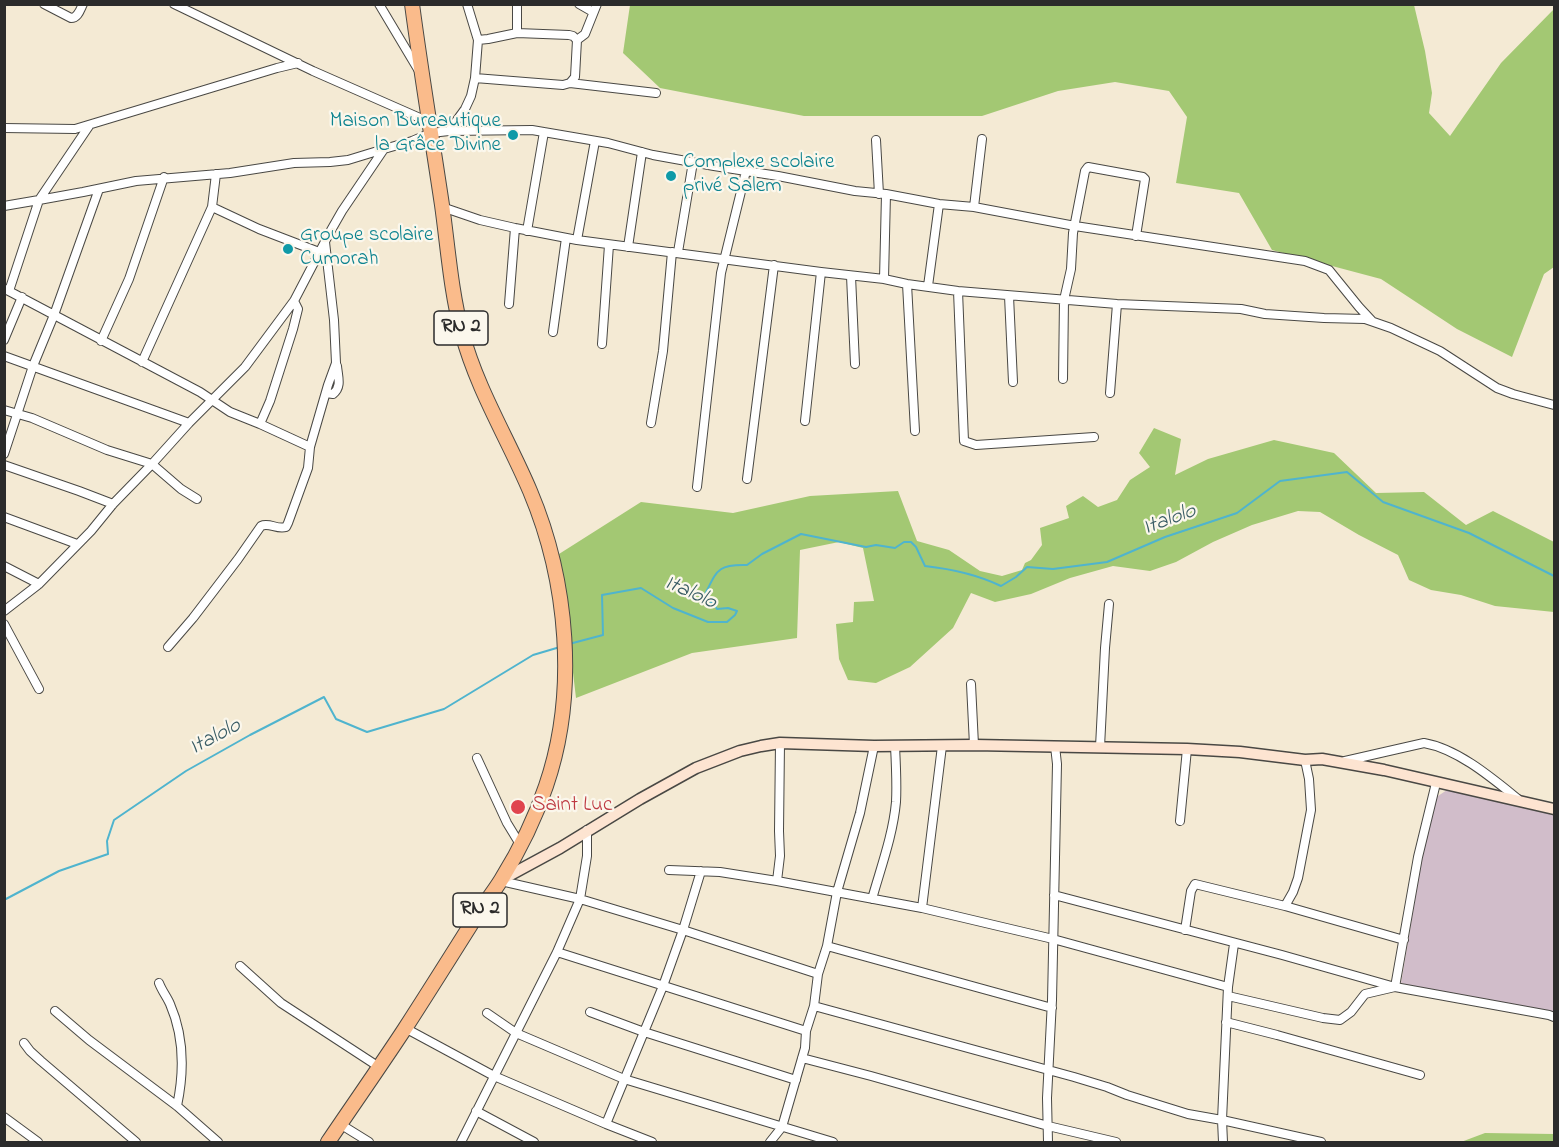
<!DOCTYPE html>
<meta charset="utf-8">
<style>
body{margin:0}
#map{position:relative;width:1559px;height:1147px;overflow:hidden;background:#f4ead4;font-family:"Indie Flower",sans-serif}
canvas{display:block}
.frame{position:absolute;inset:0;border:6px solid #2b2b2b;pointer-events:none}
</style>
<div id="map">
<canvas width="1559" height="1147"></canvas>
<div class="frame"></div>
</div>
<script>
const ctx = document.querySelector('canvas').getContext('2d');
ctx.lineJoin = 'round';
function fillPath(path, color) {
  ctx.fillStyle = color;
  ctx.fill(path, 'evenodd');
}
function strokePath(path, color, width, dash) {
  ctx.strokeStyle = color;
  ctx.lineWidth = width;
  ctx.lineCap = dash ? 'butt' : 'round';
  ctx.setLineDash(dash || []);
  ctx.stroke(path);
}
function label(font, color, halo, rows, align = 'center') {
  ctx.font = font + ' "Indie Flower",sans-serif';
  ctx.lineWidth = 4.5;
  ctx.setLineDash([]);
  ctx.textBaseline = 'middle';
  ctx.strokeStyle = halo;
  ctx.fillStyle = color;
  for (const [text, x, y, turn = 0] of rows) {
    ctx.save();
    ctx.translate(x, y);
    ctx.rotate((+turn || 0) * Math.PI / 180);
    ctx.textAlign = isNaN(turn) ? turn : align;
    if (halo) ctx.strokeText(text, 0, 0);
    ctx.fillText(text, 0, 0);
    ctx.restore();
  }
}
const industrial = new Path2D(`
 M1447,790L1554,815V1020L1401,983L1432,800Z`);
const green = new Path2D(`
 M630,5H1414L1425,51L1432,93L1429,113L1450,136L1501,63L1554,9V267L1544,274L1512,357L1457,329L1381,279L1272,250L1239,193L1176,183L1187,117L1169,91L1115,82L1058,91L982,116H804L660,88L623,53Z
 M1154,428L1181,439L1175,475L1208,459L1274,440L1334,453L1376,493L1424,492L1466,525L1493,511L1554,542V612L1495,606L1461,595L1431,590L1409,580L1398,555L1359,535L1320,512L1298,511L1252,525L1213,542L1176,562L1150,571L1113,566L1070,578L1031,594L995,602L971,593L953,628L910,667L876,683L848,680L839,659L836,624L853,622L854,602L874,601L863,548L839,542L800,550L797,638L692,653L576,698L559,554L641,502L733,513L810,496L898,491L917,541L949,550L980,571L1002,576L1022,570L1025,563L1031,560L1042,545L1040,528L1069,518L1066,506L1083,496L1098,507L1117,500L1130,480L1150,467L1139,453Z
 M1485,1133L1554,1134V1142H1461Z`);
const stream = new Path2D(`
 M569,644L603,635L602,595L641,588L673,608L708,622H727L735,615L737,611L728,608L717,609L713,603L703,598C717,572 715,564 747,565L762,554L801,534L866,547L876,545L895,548L904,542H911L916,547L925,566C952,569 976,574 1001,586L1016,577L1027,567L1053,569L1107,562L1165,537L1237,513L1280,481L1347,472L1383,502L1469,533L1554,576
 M4,900L59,871L108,854L107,841L114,820L186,771L250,735L324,697L336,719L367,732L444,709L533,655L560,647`);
const street = new Path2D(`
 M44,4L71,18C78,18 80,10 83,4
 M174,4L313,71L429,122
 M379,4L419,71
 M579,4L593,12
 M478,40L488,39L517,33V4
 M577,40L585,34L597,4
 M475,78L563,85L570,83L575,77L577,40L573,36L569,35L517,33
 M570,83L656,93
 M4,128L75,129L277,68L298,63
 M449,131L465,109L471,96L475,78L478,40L467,4
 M876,140L879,194
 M4,206L39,200L89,126
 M212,207L259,229L319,252
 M442,207L480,220L515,228L577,240L821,272L884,279L907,284L958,291L1117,304L1241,309L1265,314L1324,318L1365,319L1391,328L1440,351L1497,388L1513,394L1554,405
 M974,207L982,139
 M527,231L544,132
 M577,240L595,141
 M628,247L642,152
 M678,252L693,162
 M851,276L855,364
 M884,279L886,194
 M907,284L915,431
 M928,286L939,204
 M5,289L200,392L230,412L260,424L310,447
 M9,291L39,200L83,192L136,181L230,173L294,163L330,162L348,160L384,149
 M958,291L964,441L976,445L1094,437
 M1009,296L1013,382
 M509,304L515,228
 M553,332L566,238
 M4,340L22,297
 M101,341L129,279L164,177
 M602,344L609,245
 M4,356L189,423
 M142,362L212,207L216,174
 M1063,379L1064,300L1071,269L1073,233L1085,171L1088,167L1143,177L1145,179L1136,236
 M326,393L333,394C342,387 338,377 337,366
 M1110,393L1117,304
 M4,410L32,418L107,450L152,464L181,489L197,499
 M805,421L821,272
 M651,423L663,351L672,252
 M260,424L270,401L293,329L298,309L294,301
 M4,454L33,366L54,315L99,189
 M4,465L79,491L113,504
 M747,479L774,265
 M697,487L721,273L746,171
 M4,517L77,544
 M4,566L39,584
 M4,611L39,584L91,531L113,504L152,464L189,423L245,367L294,301L330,232L342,211L384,149L412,141L431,133L449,131L532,130L608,143L653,155L714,166L778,176L855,191L886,194L939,204L974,207L1075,226L1305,261L1329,270L1359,307L1372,321
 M4,624L39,689
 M168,647L193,618L238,559L261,526C269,522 277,530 286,527L288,523L308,468L310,447L328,385L336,363L334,320L325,242
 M971,684L974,745
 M1100,747L1105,648L1109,604
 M477,758L507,823L521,846
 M1345,761L1424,743C1458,749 1492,778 1518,799
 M1180,821L1187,749
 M669,870L720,872L777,881L922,908L1053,939L1228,987
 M501,881L580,899L683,930L818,974
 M777,881L780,856L779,831L780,743
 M1054,895L1282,955L1395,987L1549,1015L1554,1017
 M872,899C881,867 893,835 896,802C897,784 896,765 895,746
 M1285,906L1293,892L1298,878L1311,810L1309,779L1305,760
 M922,908L942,746
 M1185,930L1191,891L1195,884L1285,906L1404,940
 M827,946L1052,1008
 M557,952L806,1031
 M240,966L281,1003L379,1067
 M159,983C162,991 167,997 170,1004C184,1036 184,1073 177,1106
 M1228,996L1323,1018L1340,1020L1351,1012L1365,994L1395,987L1418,857L1436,783
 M814,1006L1074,1077L1107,1087L1127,1095L1188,1114L1222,1120L1321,1142
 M55,1011L89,1040L177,1106L218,1142
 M590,1012L644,1032L796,1080
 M487,1013L516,1033L624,1079L833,1142
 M1226,1022L1277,1035L1420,1075
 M405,1028L494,1076L606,1124L652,1142
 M24,1043L30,1051L41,1061L136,1142
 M802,1058L871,1076L1048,1126L1116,1142
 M476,1111L534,1142
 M4,1117L38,1142
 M340,1124L369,1142
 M606,1124L663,986L683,930L701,871
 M461,1142L557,952L580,899L587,856V830
 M770,1142L782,1127L805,1048L806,1031L814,1006L818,974L827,946L837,892L860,813L874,746
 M1048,1142L1047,1098L1052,1000L1057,764L1055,746
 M1223,1142L1222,1120L1228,987L1234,944`);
const secondary = new Path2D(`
 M501,880L560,848L640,799L696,768L740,751L761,746L780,743L874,746L974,745L1187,749L1240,752L1305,760L1322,759L1384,770L1554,809`);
const highway = new Path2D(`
 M328,1142C353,1105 379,1068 404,1030C426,996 448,961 470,926C479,910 491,896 501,880C519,851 535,819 546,786C578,693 568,581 530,491C508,439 477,389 462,333C451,292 448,248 442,205C432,138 421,72 412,4`);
const markers = [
 [513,135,6,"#0f9aa8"],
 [671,176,6,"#0f9aa8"],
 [288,249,6,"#0f9aa8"],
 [518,807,8,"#e0444e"]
];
const shields = [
 [461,328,54],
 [480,910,54]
];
const shieldNames = [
 ["RN 2",461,328],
 ["RN 2",480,910]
];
const cultureNames = [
 ["Maison Bureautique",501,123,"right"],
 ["la Grâce Divine",501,147,"right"],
 ["Complexe scolaire",683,164],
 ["privé Salem",683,188],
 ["Groupe scolaire",300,237],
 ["Cumorah",300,261]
];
const healthNames = [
 ["Saint Luc",532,807]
];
const waterNames = [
 ["Italolo",1170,521,-20],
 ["Italolo",690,594,24],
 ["Italolo",216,738,-28]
];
fillPath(industrial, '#d1bdca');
fillPath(green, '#a3c873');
strokePath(stream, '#4fb4ce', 2);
strokePath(street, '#494844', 10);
strokePath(secondary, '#494844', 13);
strokePath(highway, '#494844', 16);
strokePath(street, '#fff', 8);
strokePath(secondary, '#fde4d1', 10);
strokePath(highway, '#fabb8b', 14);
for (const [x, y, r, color] of markers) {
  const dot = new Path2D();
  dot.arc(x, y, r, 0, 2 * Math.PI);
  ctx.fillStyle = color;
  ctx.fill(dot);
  strokePath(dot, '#fbf7ec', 2);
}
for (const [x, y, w] of shields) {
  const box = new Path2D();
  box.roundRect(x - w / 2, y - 17, w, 34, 4.5);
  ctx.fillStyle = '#fbf7ec';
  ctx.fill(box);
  strokePath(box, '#2b2b2b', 1.5);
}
label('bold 20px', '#2b2b2b', null, shieldNames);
label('21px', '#0d838f', '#fbf7ec', cultureNames, 'left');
label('21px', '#be3a42', '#fbf7ec', healthNames, 'left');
label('italic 22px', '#385b64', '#fbf7ec', waterNames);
</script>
